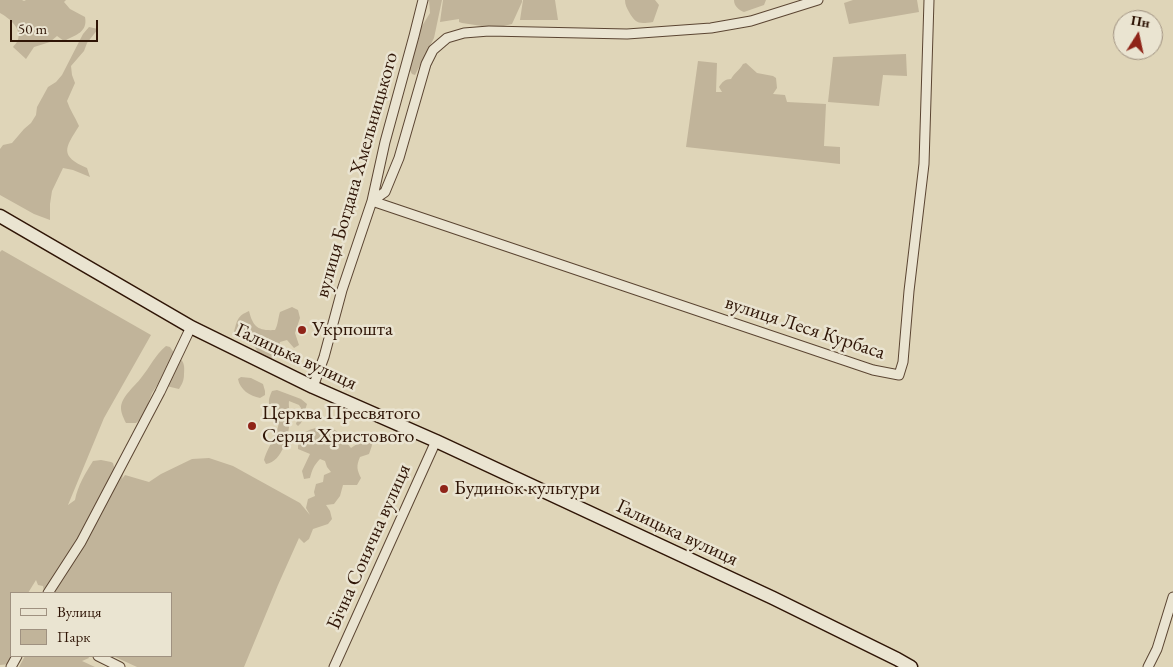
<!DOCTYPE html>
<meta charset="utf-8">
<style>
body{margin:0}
#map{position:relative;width:1173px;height:667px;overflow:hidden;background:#dfd5b8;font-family:"EB Garamond",serif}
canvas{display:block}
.legend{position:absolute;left:10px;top:592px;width:162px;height:65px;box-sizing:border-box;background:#eae4d1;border:1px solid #9f9180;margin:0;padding:6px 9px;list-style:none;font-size:15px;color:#2f1506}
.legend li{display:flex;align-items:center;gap:10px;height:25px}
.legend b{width:25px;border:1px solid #9f9180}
.north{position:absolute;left:1113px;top:10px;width:50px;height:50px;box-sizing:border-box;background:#eae4d1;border:1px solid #9f9180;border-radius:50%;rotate:10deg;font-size:14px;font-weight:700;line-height:20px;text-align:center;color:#2f1506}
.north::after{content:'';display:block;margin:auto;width:18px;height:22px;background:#8f2418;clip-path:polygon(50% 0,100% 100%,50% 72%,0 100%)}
.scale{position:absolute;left:10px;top:20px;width:88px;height:22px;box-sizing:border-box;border:2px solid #2f1506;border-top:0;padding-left:6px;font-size:15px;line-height:18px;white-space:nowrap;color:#2f1506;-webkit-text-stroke:4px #eae4d1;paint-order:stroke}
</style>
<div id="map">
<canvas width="1173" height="667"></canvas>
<ul class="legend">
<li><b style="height:6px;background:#eae4d1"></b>Вулиця</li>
<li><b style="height:14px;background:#c1b49a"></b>Парк</li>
</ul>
<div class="north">Пн</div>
<div class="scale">50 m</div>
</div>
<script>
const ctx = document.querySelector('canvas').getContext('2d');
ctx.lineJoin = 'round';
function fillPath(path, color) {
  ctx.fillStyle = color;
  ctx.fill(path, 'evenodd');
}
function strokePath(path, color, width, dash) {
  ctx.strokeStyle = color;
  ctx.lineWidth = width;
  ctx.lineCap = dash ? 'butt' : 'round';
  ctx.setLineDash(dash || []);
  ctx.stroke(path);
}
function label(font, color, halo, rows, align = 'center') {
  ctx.font = font + ' "EB Garamond",serif';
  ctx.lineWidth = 5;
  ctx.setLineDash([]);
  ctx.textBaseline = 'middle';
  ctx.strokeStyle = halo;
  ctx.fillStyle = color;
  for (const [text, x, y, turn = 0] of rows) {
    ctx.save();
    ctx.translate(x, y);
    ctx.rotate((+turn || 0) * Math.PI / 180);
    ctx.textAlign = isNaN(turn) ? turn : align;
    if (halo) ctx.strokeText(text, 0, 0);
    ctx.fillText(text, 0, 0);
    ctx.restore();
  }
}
const green = new Path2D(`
 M0,0H22L24,1L26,0H66L64,2L70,9L85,17C88,32 76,35 64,41L57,36L50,42L34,47L26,59L13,47C14,45 17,43 18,40C22,28 9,18 0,13Z
 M429,0H442L434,38L415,75L412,74L408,67L419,31L430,13Z
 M443,0H522V2L512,24L495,28L462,23L459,22V19L440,22Z
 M523,0H555L558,20H520Z
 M625,0H655L659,5L653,22C639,24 636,24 629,12C627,8 625,5 625,0Z
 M734,0H766L764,5L744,12C739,10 734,6 734,0Z
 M853,0H917L919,12L849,24L844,3Z
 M89,27L98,29L87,43L84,51L71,66L72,75L75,83L67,101C70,110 75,117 79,126C65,148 59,156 87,168L90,177L73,170L63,168L52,191L50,204V220L34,214L0,195V149L3,145L12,143L24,129L31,123L36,115L37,107L48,87L56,82L62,75L83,34Z
 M906,54L907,76L883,75L879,106L828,102L833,57Z
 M698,61L717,63L716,92H722L719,87C722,82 725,79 731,79C734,73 740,70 743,64L746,63L757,73L773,76L776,78L777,88L773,94L785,95L787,102L826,104L824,146L840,147V164L686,147Z
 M2,250L151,335L104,418L68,505L75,500C78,485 85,474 93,461L101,460L111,462L113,463L114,467H116L124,470L122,479L125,475L149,482L161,474L192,459L209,458L233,466L300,503L310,515L306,508L308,499L315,496L314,492L316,484L323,482L324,475L331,472L327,467L325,461L320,459C314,465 312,470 310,478L304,479L302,471L310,454L298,449C298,434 309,427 322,428C326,428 331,428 335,430C342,434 346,442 351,448L357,444L361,436L371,433C374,442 372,446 369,454L360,457C356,466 357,470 361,478L357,485H343L340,496L334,504L326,505L330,511L332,519L328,524L313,529L309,539L304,543L299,538L278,585L244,667H137L113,656H171V593H44L43,586L38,585L36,580L28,593H11V656H13L11,664L0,665V252Z
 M292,307L298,310L300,318L295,333L299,345L294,348L287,340L280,342L279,348L281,355C266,362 258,356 253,342L243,341L234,332C237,321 237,316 249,311C253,327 258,331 275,330C278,325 278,318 280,312Z
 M166,346L170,347C178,360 186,357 184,374C184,381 182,384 179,389L158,384L152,393L143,417L136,423H126C124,419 121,413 121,408C121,397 135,386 141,378C150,367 155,355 166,346Z
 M241,377L251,378L263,384L265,391V395L260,398C250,396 240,390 238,379Z
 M277,390L301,399L307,404L301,423L298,426L296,424L301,408L299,405L289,401C288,408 291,414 290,421C288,436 283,461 266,464L264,460C268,445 281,431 279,415C269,407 266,404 272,391Z
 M25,656H88L89,658L82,661L95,667H19Z`);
const street = new Path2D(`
 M372,201L873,370L899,375L903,362L909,291L924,164L929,0
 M372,201L385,192L399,158L426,64L433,50L447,38L464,33L489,31L627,34L711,28L751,21L818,0
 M313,387L324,357L342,290L372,201L385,142L414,36L423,0
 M48,593L81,542L160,392L191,327
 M98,656L120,667
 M11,667L17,656
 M334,667L436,441
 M1148,667L1157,649L1173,597`);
const secondary = new Path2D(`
 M0,216L191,327L313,387L436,441L773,598L897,659L911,667`);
const markers = [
 [302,330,5,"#8f2418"],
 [252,426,5,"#8f2418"],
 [444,489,5,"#8f2418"]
];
const streetNames = [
 ["вулиця Богдана Хмельницького",357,175,-74],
 ["вулиця Леся Курбаса",805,328,18],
 ["Галицька вулиця",296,357,25],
 ["Галицька вулиця",677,533,25],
 ["Бічна Сонячна вулиця",369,547,-66]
];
const poiNames = [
 ["Укрпошта",312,330],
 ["Церква Пресвятого",262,414],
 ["Серця Христового",262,437],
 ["Будинок культури",454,489]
];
fillPath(green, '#c1b49a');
strokePath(street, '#5b4532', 11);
strokePath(secondary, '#2f1506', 15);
strokePath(street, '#eae4d1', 9);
strokePath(secondary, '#eae4d1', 12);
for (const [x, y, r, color] of markers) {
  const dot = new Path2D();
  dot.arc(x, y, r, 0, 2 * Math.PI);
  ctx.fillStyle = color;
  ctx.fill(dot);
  strokePath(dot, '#eae4d1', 2);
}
label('20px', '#2f1506', '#eae4d1', streetNames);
label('20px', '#2f1506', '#eae4d1', poiNames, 'left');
</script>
